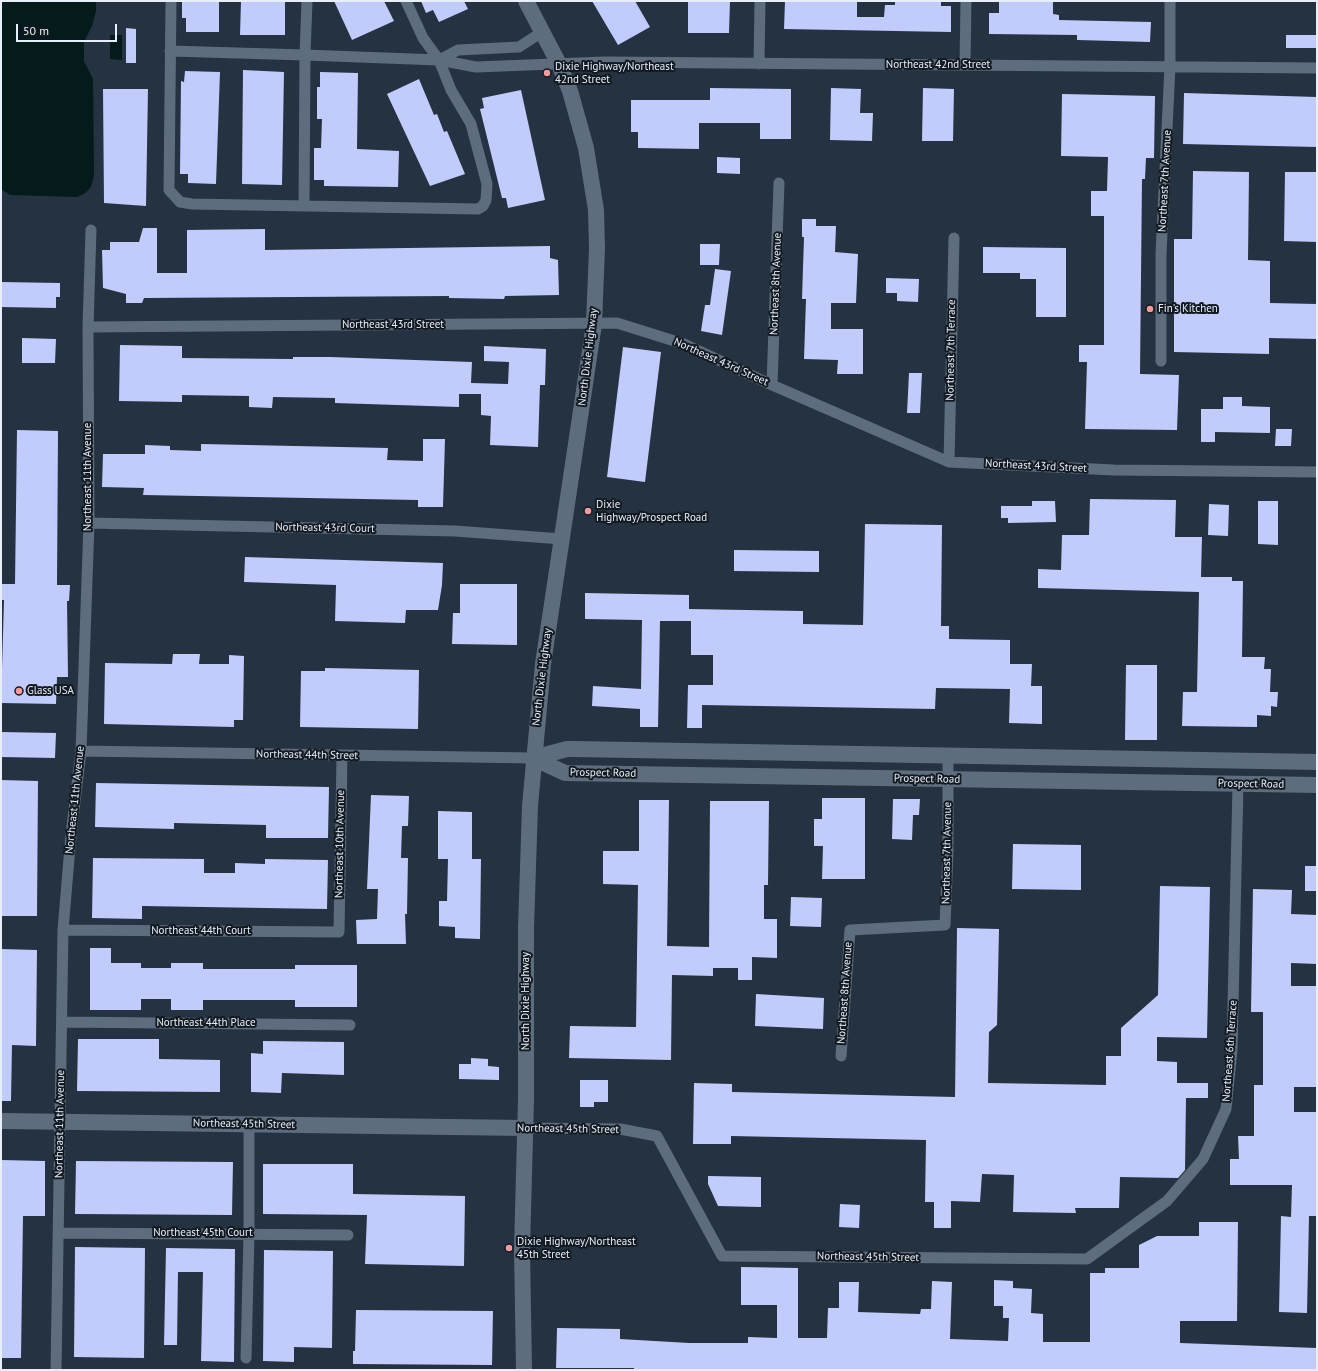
<!DOCTYPE html>
<style>
body{margin:0}
#map{position:relative;width:1318px;height:1371px;overflow:hidden;background:#243241;font-family:"PT Sans",sans-serif}
canvas{display:block}
.frame{position:absolute;inset:0;border:2px solid #e7f0fa;pointer-events:none}
.scale{position:absolute;left:16px;top:24px;width:101px;height:18px;box-sizing:border-box;border:2px solid #e7f0fa;border-top:0;padding-left:5px;font-size:12px;line-height:14px;white-space:nowrap;color:#e7f0fa;-webkit-text-stroke:3px #131920;paint-order:stroke}
</style>
<div id="map">
<canvas width="1318" height="1371"></canvas>
<div class="frame"></div>
<div class="scale">50 m</div>
</div>
<script>
const ctx = document.querySelector('canvas').getContext('2d');
ctx.lineJoin = 'round';
function fillPath(path, color) {
  ctx.fillStyle = color;
  ctx.fill(path, 'evenodd');
}
function strokePath(path, color, width, dash) {
  ctx.strokeStyle = color;
  ctx.lineWidth = width;
  ctx.lineCap = dash ? 'butt' : 'round';
  ctx.setLineDash(dash || []);
  ctx.stroke(path);
}
function label(font, color, halo, rows, align = 'center') {
  ctx.font = font + ' "PT Sans",sans-serif';
  ctx.lineWidth = 4;
  ctx.setLineDash([]);
  ctx.textBaseline = 'middle';
  ctx.strokeStyle = halo;
  ctx.fillStyle = color;
  for (const [text, x, y, turn = 0] of rows) {
    ctx.save();
    ctx.translate(x, y);
    ctx.rotate((+turn || 0) * Math.PI / 180);
    ctx.textAlign = isNaN(turn) ? turn : align;
    if (halo) ctx.strokeText(text, 0, 0);
    ctx.fillText(text, 0, 0);
    ctx.restore();
  }
}
const water = new Path2D(`
 M1,1H96V11L92,26L84,42V61L93,79L94,174C92,187 90,192 77,197L10,195L1,189Z
 M110,35H122V60L110,59Z`);
const building = new Path2D(`
 M182,1H219V32H186V18H182Z
 M241,1H285V35H240Z
 M334,1H384L394,21L352,40Z
 M421,1H464L468,9L439,22L433,10L426,13Z
 M592,1H635L650,27L618,45Z
 M688,1H730L729,33H688Z
 M785,1H857V17H884L885,5H895V1H941V6H951V32L784,29Z
 M999,1H1053V14L1059,15V20L1151,22L1150,42L1077,40V35L989,34V13H999Z
 M126,28L136,29V63H126Z
 M1286,35H1317V48H1286Z
 M243,70L284,72L282,185L242,184Z
 M185,71L220,72L216,184L188,183V174H180L181,81L184,82Z
 M320,72L358,73L357,149L399,151L398,187L324,186V180H314V148H321L322,119H317V87H320Z
 M419,79L434,115L437,114L444,132L447,131L465,174L430,186L387,94Z
 M710,88L791,89V139H760V123H699V149L638,148V132H631V100H710Z
 M831,88L861,89L860,113H873L872,141L830,140Z
 M923,88L954,89L953,141H922Z
 M103,89H148L146,206L104,203Z
 M521,90L545,200L508,208L506,198H502L480,109L484,108L482,98Z
 M1184,93L1317,97V147L1183,144Z
 M1062,94L1155,96L1154,158H1146L1145,179H1142L1140,374L1179,375L1177,430L1085,429L1087,362H1079V345H1104V216H1091V191H1107L1108,157L1061,156Z
 M717,157L740,158V174L717,173Z
 M1193,171L1249,172L1248,260L1270,261V303L1317,304V339L1269,338V354L1174,352V239H1192Z
 M1285,172H1317V242L1284,241Z
 M802,219H816V226H836L835,252L858,254L856,303H831V329H863V374H837L838,360L804,359L806,299H802L804,237H802Z
 M143,228H157V273H187V230L265,229V250L550,246V258L558,260L559,295L505,296L504,299L449,298V296L144,298L142,303H126V294L103,288L102,250H110V242H139Z
 M700,244H720L719,265H700Z
 M983,247L1066,248V317H1036V279H1020V273H983Z
 M715,269L731,271L722,335L701,331L705,305H710Z
 M886,278L919,279L918,302L897,301V293H886Z
 M1,282L60,283V297H56V308L1,307Z
 M22,338L56,339L55,363H22Z
 M120,345L182,346V358L293,359V357H330L472,362L471,383L508,384L509,362L484,361V346L546,349L545,385H540L538,447L490,445L491,416L481,415V394H459V407L335,403V398L273,397L272,408L249,407V396L182,395V402L119,401Z
 M623,347L661,352L645,482L607,477Z
 M909,373H922L920,413H907Z
 M1223,397H1242V406L1270,407V433L1215,432V442H1201V409H1223Z
 M1276,429H1292L1291,446H1275Z
 M17,430L58,431L57,585H70L69,601H67L68,677H57L56,704L1,703L4,600H1V584H15Z
 M423,439H445L443,507H418V500L143,495L144,488L102,487L103,454H145V445L170,446V450L201,451V444L388,448L387,460L423,461Z
 M1090,499L1176,500L1175,537H1202L1201,577H1232V581H1243L1242,657H1265L1264,669H1271L1270,692H1278L1277,707L1271,706V716L1257,715V727L1182,726L1183,692H1197L1199,592L1038,588V569L1061,570L1062,535H1089Z
 M1032,501H1055L1056,522L1008,523V518H1001V506H1032Z
 M1258,501H1278V545L1258,544Z
 M1209,504L1229,505L1228,536L1208,535Z
 M865,524L942,525L941,626H949V639L1010,640V664H1032L1031,686H1042V724L1009,723L1010,689L936,688L935,709L702,705V728H687L688,685H713V655H691V621H660L658,727H640V709L592,706L593,686L641,689L642,620L585,619V593L689,595V609L803,611V624L863,625Z
 M734,550L819,551V572L734,571Z
 M245,557L443,563L442,585L438,610H406L405,623L335,621L336,585L244,582Z
 M460,584H517V645L452,644L453,613H460Z
 M173,654H200L199,664H229V655L244,656L243,720H234V727L104,724L105,663L172,664Z
 M1126,665H1157V740H1125Z
 M325,668L419,670L418,729L300,727L301,671H325Z
 M1,732L56,733L55,758L1,757Z
 M1,780L38,781L37,916H1Z
 M96,783L329,787L328,838H266V825L174,823V829L95,827Z
 M371,795L409,796L408,826H402L401,858H408L407,914H405L406,944H357L356,920L377,919L378,889H367Z
 M822,798H865V879H822L823,846H814V819H822Z
 M893,799H920L919,815H913L912,840L892,839Z
 M639,800H669L667,946L709,947L710,801H769L768,885H764V919H777V958L752,957V980H738V968H713V976L672,975L671,1060L569,1058L570,1026L636,1027L638,885L603,884V851H639Z
 M438,811L472,812V859H481L480,939L455,938V927L439,926V901H447L448,859H438Z
 M1013,844L1081,845V890L1012,889Z
 M93,858L204,859V873H235V863L265,864V859L328,860L327,909L142,906V919L92,918Z
 M1305,866H1317V891H1305Z
 M1160,886L1210,887L1207,1038L1157,1037V1061L1177,1062V1083H1208V1098H1186L1185,1170L1178,1178L1120,1177L1119,1208H1075L1076,1213L1013,1212L1014,1175L982,1174L980,1202L951,1201V1228H934V1202H925L926,1140L731,1136V1144H693L694,1083L732,1084V1092L955,1097L957,928L999,929L997,1025L989,1032L988,1083L1106,1085V1056H1121V1028L1158,995Z
 M1253,889L1292,890L1291,914L1317,915V964L1291,963V986H1317V1087H1294V1112H1317V1216H1309L1307,1313L1279,1312L1281,1216L1291,1217L1292,1185H1230V1159H1239L1238,1136H1254V1085H1263V1012H1251Z
 M791,897L822,898L821,927L790,926Z
 M90,948H111V963H141V968H171V963H203V969H295V965H357V1007H295V1000H203V1010H171V999H141V1010H90Z
 M1,949L37,950L36,1046L12,1045L11,1101H1Z
 M756,994L824,998L823,1029L755,1026Z
 M78,1039H159V1059L220,1060V1092L77,1091Z
 M263,1041L344,1042V1075L282,1073L281,1093L251,1092V1053L263,1054Z
 M471,1058L488,1059V1066L499,1067V1080L459,1079V1064H471Z
 M580,1080H608V1102H594V1107H580Z
 M1,1160L45,1161V1216H23L21,1358H1Z
 M76,1161L233,1162L232,1215L75,1214Z
 M263,1164H353V1194L465,1196L464,1266L365,1264L367,1215L263,1214Z
 M708,1176L761,1177V1207L718,1206L708,1184Z
 M840,1204L860,1205L859,1228L839,1227Z
 M1199,1222H1238L1237,1321H1180V1343L1317,1348V1369L634,1370V1368H556L557,1328L620,1329V1339L689,1343H748V1337L777,1338V1305H741V1267L798,1268V1338H827L828,1308H839V1282H859L858,1312L920,1314L921,1309H931L932,1281L952,1282L950,1339L1008,1341L1009,1318H1003V1306H994V1280L1013,1281V1288L1032,1289L1031,1313L1043,1314V1342H1090V1273H1105V1268H1139V1245L1157,1236H1199Z
 M75,1247L145,1248L144,1358L74,1357Z
 M166,1248L235,1249L234,1362L201,1361L203,1272H178L177,1345H164Z
 M264,1250L333,1251L332,1348L294,1347V1362L263,1361Z
 M356,1310L493,1311L492,1365L353,1364V1351H355Z`);
const street = new Path2D(`
 M171,1L169,190L180,202L192,204L478,209L483,206L486,200L487,184L471,124L451,90L439,60L423,38L406,1
 M307,1L305,55L439,60
 M542,32L519,47L458,50L439,60L476,67L605,62L1317,68
 M170,51L305,55L304,206
 M759,64L760,1
 M965,65L966,1
 M88,327L617,323L684,344L772,385L949,462L1114,470L1317,472
 M1161,361V254L1170,66V1
 M772,385L779,183
 M949,462L954,238
 M89,523L455,531L562,539
 M81,751L533,758
 M63,930L339,932L342,756
 M62,1022L350,1025
 M841,1056L850,930L945,925L948,852V757
 M525,1128L620,1129L657,1136L722,1256L1087,1259L1167,1201L1203,1159L1226,1109L1232,1050L1238,784
 M59,1233L348,1235
 M246,1358L249,1233V1124
 M56,1370L63,930L71,835L81,751L89,523L88,327L91,230`);
const secondary = new Path2D(`
 M533,758L565,773L1317,785
 M533,758L567,749H574L1317,762
 M1,1121L525,1128
 M524,1370L522,1249L526,1100V928L530,806L543,664L594,324L597,248L596,210L586,148L570,91L559,64L526,1`);
const markers = [
 [547,73,4,"#f59b9d"],
 [1150,309,4,"#f59b9d"],
 [588,511,4,"#f59b9d"],
 [19,691,4,"#f59b9d"],
 [509,1248,4,"#f59b9d"]
];
const streetNames = [
 ["Northeast 42nd Street",938,65],
 ["Northeast 7th Avenue",1165,181,-87],
 ["Northeast 8th Avenue",776,284,-88],
 ["Northeast 43rd Street",393,325],
 ["Northeast 7th Terrace",951,350,-89],
 ["North Dixie Highway",588,357,-83],
 ["Northeast 43rd Street",721,362,24],
 ["Northeast 43rd Street",1036,466,3],
 ["Northeast 11th Avenue",88,477,-90],
 ["Northeast 43rd Court",325,528,1],
 ["North Dixie Highway",542,677,-83],
 ["Northeast 44th Street",307,755,1],
 ["Prospect Road",603,773,1],
 ["Prospect Road",927,779,1],
 ["Prospect Road",1251,784,1],
 ["Northeast 11th Avenue",75,800,-84],
 ["Northeast 10th Avenue",340,844,-89],
 ["Northeast 7th Avenue",947,853,-89],
 ["Northeast 44th Court",201,931],
 ["Northeast 8th Avenue",845,993,-86],
 ["North Dixie Highway",526,1001,-90],
 ["Northeast 44th Place",206,1023],
 ["Northeast 6th Terrace",1230,1051,-86],
 ["Northeast 11th Avenue",60,1124,-89],
 ["Northeast 45th Street",244,1124,1],
 ["Northeast 45th Street",568,1129,1],
 ["Northeast 45th Court",203,1233],
 ["Northeast 45th Street",868,1257,1]
];
const poiNames = [
 ["Dixie Highway/Northeast",555,67],
 ["42nd Street",555,80],
 ["Fin's Kitchen",1158,309],
 ["Dixie",596,505],
 ["Highway/Prospect Road",596,518],
 ["Glass USA",27,691],
 ["Dixie Highway/Northeast",517,1242],
 ["45th Street",517,1255]
];
fillPath(water, '#041a1b');
fillPath(building, '#c1ccfd');
strokePath(street, '#5d6d7d', 11);
strokePath(secondary, '#5d6d7d', 16);
for (const [x, y, r, color] of markers) {
  const dot = new Path2D();
  dot.arc(x, y, r, 0, 2 * Math.PI);
  ctx.fillStyle = color;
  ctx.fill(dot);
  strokePath(dot, '#131920', 1.5);
}
label('11px', '#e7f0fa', '#131920', streetNames);
label('11px', '#e7f0fa', '#131920', poiNames, 'left');
</script>
